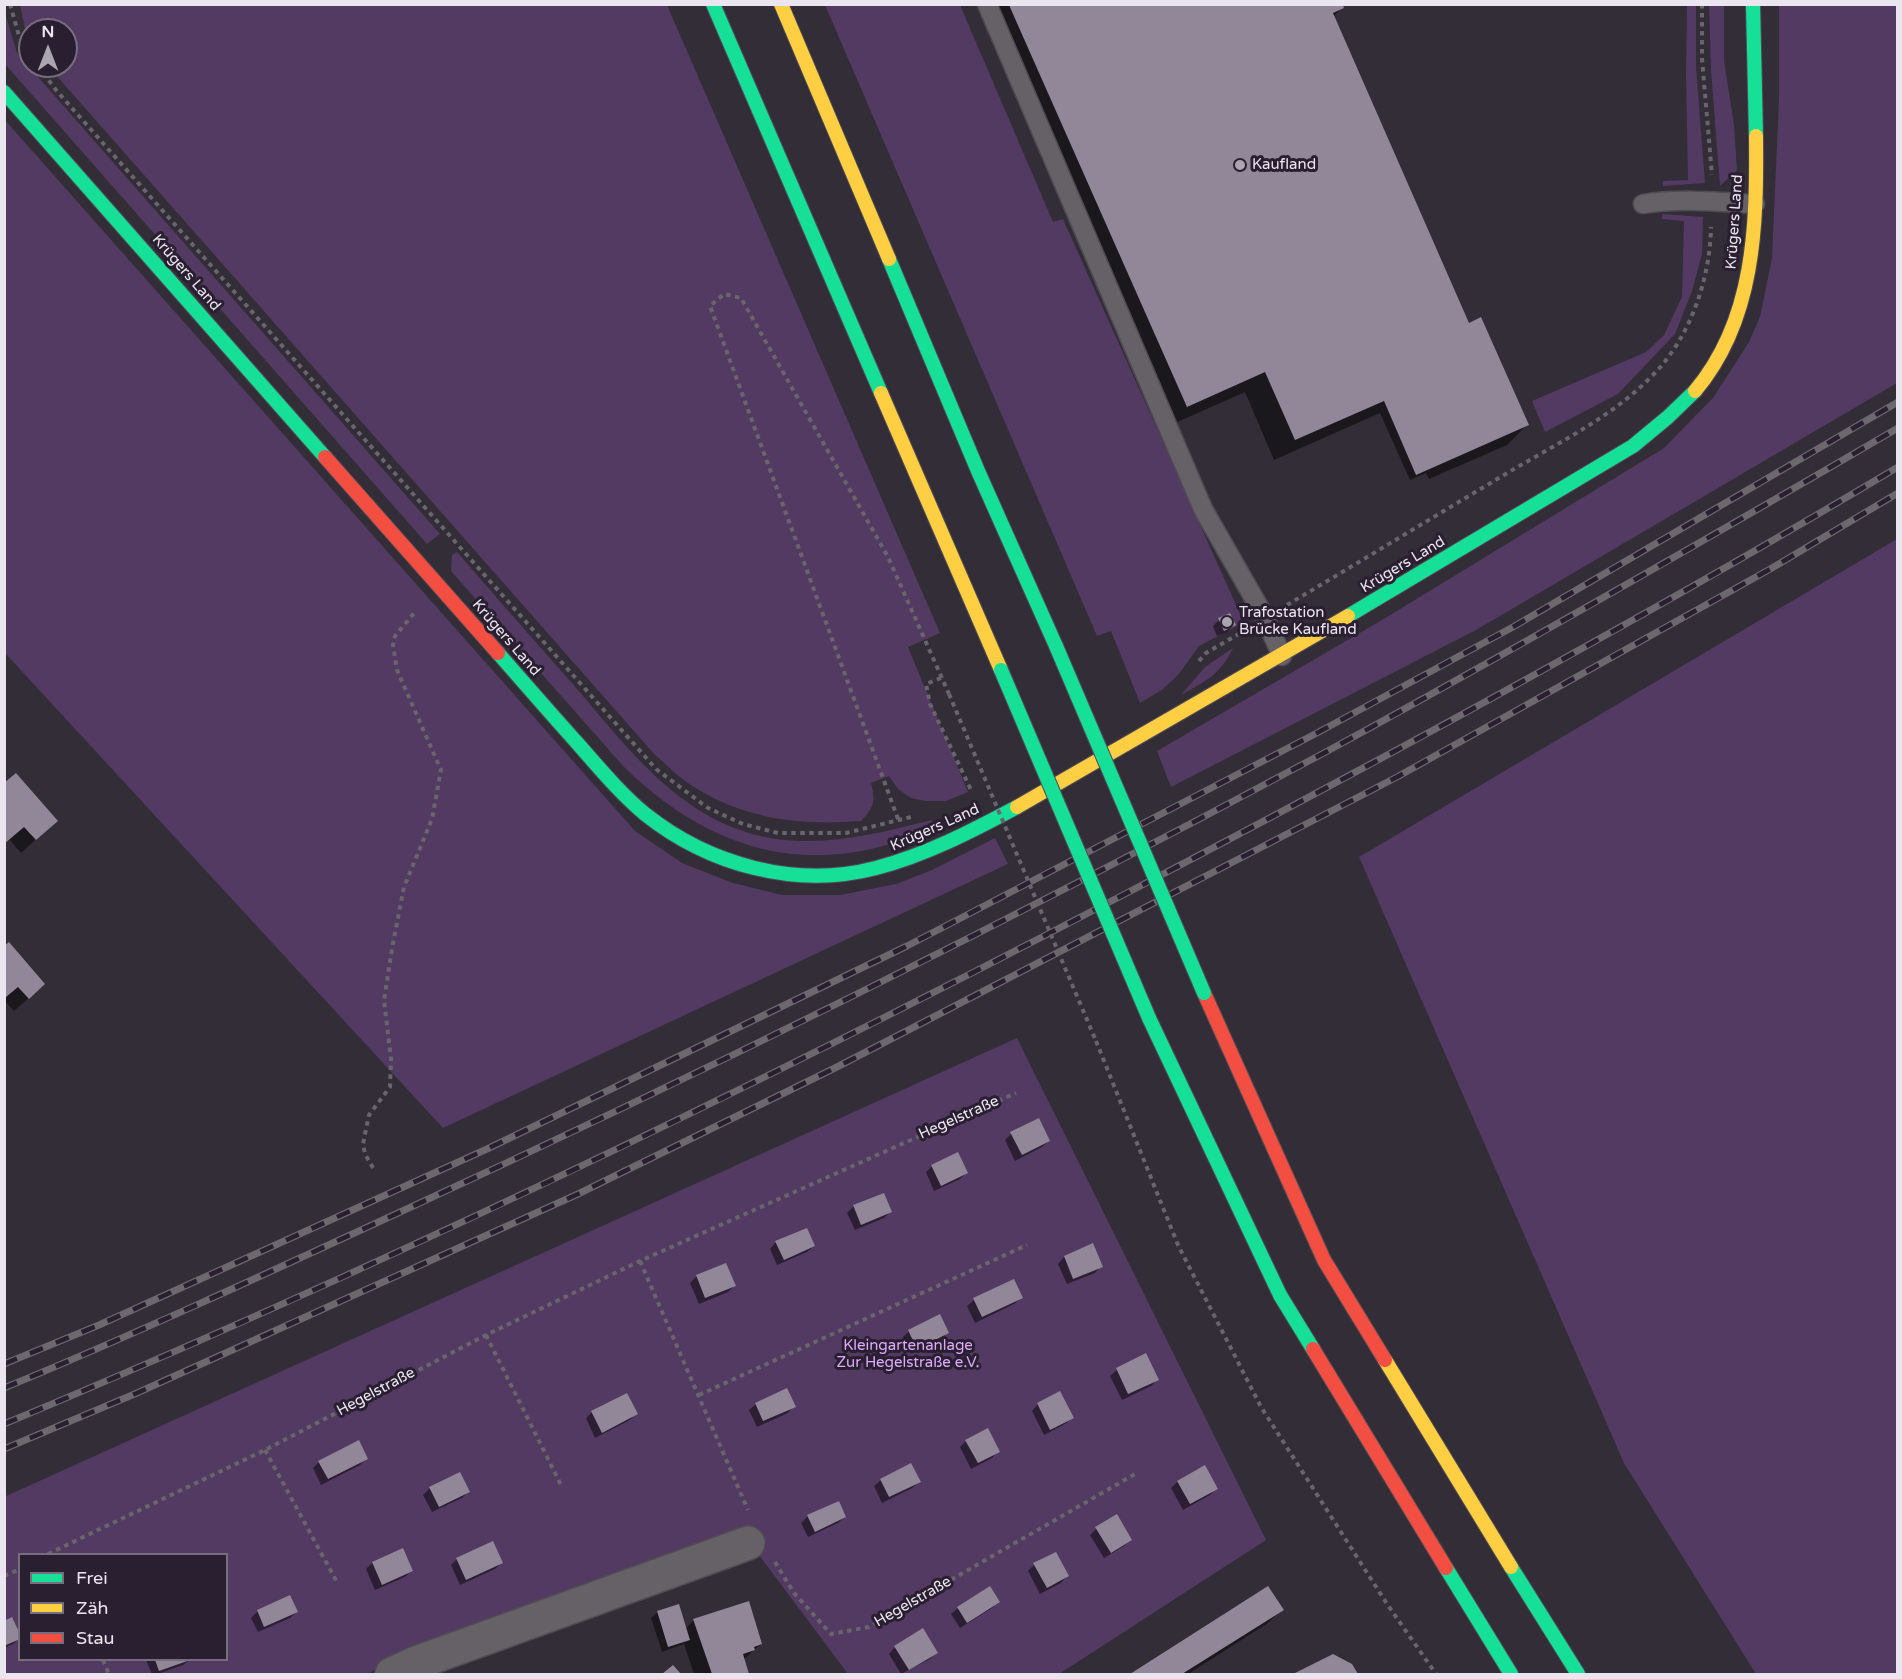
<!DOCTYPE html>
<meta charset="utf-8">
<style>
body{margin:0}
#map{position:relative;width:1902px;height:1679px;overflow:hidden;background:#322d36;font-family:"Varela Round",sans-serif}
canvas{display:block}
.frame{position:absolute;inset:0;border:6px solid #ebe5f0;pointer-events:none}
.legend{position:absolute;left:18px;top:1553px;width:210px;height:108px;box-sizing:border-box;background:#291f30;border:2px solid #776e7d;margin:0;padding:8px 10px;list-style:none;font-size:18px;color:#ebe5f0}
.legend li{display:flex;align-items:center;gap:12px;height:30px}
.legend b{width:30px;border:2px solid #776e7d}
.north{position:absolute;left:18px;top:18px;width:60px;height:60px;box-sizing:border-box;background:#291f30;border:2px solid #776e7d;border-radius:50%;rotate:0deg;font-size:16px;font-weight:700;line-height:24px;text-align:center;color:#ebe5f0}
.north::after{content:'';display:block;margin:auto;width:21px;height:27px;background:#aaa5af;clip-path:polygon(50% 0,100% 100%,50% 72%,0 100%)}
</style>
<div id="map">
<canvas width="1902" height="1679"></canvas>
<div class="frame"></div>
<ul class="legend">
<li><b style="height:8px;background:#16e098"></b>Frei</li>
<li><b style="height:8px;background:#ffcf43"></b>Zäh</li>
<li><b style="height:8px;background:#f24e42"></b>Stau</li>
</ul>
<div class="north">N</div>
</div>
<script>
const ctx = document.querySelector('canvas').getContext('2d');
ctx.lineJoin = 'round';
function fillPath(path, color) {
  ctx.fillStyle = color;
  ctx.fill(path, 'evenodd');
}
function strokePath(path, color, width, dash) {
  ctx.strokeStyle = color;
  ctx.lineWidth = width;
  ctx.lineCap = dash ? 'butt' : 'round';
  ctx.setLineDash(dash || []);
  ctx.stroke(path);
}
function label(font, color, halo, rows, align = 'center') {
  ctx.font = font + ' "Varela Round",sans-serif';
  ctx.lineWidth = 6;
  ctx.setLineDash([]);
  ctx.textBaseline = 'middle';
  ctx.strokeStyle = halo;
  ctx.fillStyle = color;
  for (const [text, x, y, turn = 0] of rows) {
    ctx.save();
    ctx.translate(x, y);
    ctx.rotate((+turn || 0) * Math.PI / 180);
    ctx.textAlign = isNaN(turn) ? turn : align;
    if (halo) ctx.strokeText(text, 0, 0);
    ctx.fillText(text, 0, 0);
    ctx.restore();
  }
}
const green = new Path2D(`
 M1709,4L1724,5V60L1734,125L1737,170L1720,186L1711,70Z
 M20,5H667L940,633L908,647L968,792L946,801H926L911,798L898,789L889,776L871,783C876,802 874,807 861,821C800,826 743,819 691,785C678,777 667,765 655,755L48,66H66V30H30V41L26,34Z
 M825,5H960L1053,222L1063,219L1240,614L1241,624L1199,646L1178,675L1162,690L1140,703L1111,631L1097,636Z
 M1687,5H1696V67L1705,183L1663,186V181L1688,180L1686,73Z
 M1779,5H1897V383L1476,630L1171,787L1157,751L1382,620L1664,448L1713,398L1749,342L1760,317L1772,258L1779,100Z
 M5,13L17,53L440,534L427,544L5,64Z
 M4,119L635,831L682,863L733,883L782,895H840L896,884L932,870L995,838L1008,864L443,1128L5,653Z
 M1662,214L1703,217L1702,254L1692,291L1675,334L1618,394L1545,432L1532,401L1646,352L1664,335L1682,297L1684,221L1662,219Z
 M1897,539V1674H1756L1624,1463L1359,857Z
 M457,552C495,596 533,639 571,682C631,751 685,829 784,840C834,845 884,832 932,820L935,828C914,836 893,844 871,849C774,871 691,833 623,766L451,571L452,555Z
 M1233,648C1220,675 1206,681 1181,695L1205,667Z
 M1017,1038L1266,1540L1059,1674H848L747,1539L384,1664L368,1674H5L4,1497ZM20,1554H226V1660H20Z`);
const shadow = new Path2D(`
 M980,4H1341L1342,8L1333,17L1468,325L1527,425L1507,445L1429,479L1426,473L1410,480L1380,413L1274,460L1245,392L1166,427Z
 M1219,620L1234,625L1227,632L1217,636L1213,626Z
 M4,785L42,834L21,853L9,839Z
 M4,948L30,997L14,1011L4,1000Z
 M1011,1134L1049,1141L1042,1147L1015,1161L1005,1140Z
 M932,1166L966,1173L960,1179L934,1191L926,1172Z
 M854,1206L890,1212L884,1218L855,1230L847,1213Z
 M776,1242L814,1246L807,1252L777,1265L770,1249Z
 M1092,1245L1101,1266L1095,1273L1067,1284L1058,1264L1064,1257Z
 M726,1265L734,1286L728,1292L699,1304L690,1283L696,1277Z
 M1013,1281L1021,1298L1014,1304L975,1323L967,1306L974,1300Z
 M909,1331L948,1332L941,1339L911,1354L903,1337Z
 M1146,1355L1157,1380L1151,1386L1122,1400L1110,1376L1117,1370Z
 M756,1404L794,1406L788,1413L757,1427L749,1410Z
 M1038,1404L1072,1418L1065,1424L1044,1435L1032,1411Z
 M592,1412L636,1414L630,1420L595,1438L586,1418Z
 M966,1441L998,1451L992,1458L971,1469L960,1447Z
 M366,1459L360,1465L321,1485L313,1468L319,1462Z
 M1204,1467L1216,1489L1210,1495L1183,1510L1171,1488L1177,1482Z
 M459,1474L468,1492L462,1498L432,1512L423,1495L430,1488Z
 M881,1480L919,1482L912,1488L882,1503L874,1486Z
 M808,1516L844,1517L838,1523L808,1537L801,1523Z
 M1096,1529L1130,1540L1124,1546L1104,1558L1090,1535Z
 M457,1559L501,1563L495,1569L460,1585L451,1565Z
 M372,1563L411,1571L405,1577L375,1590L366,1569Z
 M1034,1565L1067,1576L1061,1583L1040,1594L1028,1571Z
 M1268,1589L1282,1610L1268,1623L1188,1674H1132Z
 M998,1602L992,1608L960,1628L951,1614L958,1608Z
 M258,1611L297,1612L290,1618L258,1632L251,1618Z
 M658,1612L685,1629L694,1620L761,1644L743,1660L747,1674H694L684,1644L662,1652L651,1618Z
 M4,1622L20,1638L13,1644L4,1648Z
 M895,1647L936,1653L930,1659L901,1674L889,1654Z
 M1333,1656L1351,1665L1356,1674H1296Z
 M146,1660H189L183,1665L158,1674H152Z`);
const building = new Path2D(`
 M1009,5H1343L1344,8L1333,13L1469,323L1481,317L1529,425L1416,475L1384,401L1295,440L1265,372L1187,407Z
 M1230,613L1236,625L1224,631L1218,618Z
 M16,773L58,821L36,840L24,827L4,844V783Z
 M9,942L45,984L29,999L18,987L6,997L4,996V946Z
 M1039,1118L1050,1141L1022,1155L1010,1132Z
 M958,1152L968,1173L941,1186L931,1165Z
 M884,1193L892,1212L861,1225L853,1205Z
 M807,1228L815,1246L784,1260L775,1241Z
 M1093,1243L1103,1267L1073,1279L1064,1256Z
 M726,1263L736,1286L705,1298L696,1275Z
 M1014,1279L1023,1298L982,1317L973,1298Z
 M940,1314L949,1333L917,1349L908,1330Z
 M1146,1353L1159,1380L1128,1394L1116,1368Z
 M787,1388L796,1407L763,1421L755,1403Z
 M1060,1391L1074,1418L1050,1430L1037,1403Z
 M627,1393L638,1414L602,1433L591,1411Z
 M988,1428L1000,1452L978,1463L965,1440Z
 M359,1440L368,1459L328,1479L318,1461Z
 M911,1463L921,1482L889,1497L880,1479Z
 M1205,1465L1218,1489L1190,1504L1177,1481Z
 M460,1472L470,1492L439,1507L429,1487Z
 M839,1501L846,1517L815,1532L807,1515Z
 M1117,1514L1132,1540L1111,1553L1095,1527Z
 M493,1541L503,1563L466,1580L456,1558Z
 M403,1548L413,1571L382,1585L372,1562Z
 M1056,1552L1069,1576L1047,1588L1033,1563Z
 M990,1586L1000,1602L967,1623L957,1607Z
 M1268,1586L1284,1610L1182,1674H1130Z
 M290,1595L298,1612L264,1627L257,1610Z
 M749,1601L762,1644L754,1647L755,1650L743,1654L749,1674H712L693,1619Z
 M679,1604L690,1640L668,1647L657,1611Z
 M12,1617L20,1634V1639L4,1646V1621Z
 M923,1628L938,1653L909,1670L894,1646Z
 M1333,1654L1352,1664L1358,1674H1293Z
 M155,1660H190L159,1671Z
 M673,1665L681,1674H662Z`);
const path = new Path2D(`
 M10,4L19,36L30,56
 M1702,4V59L1712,175
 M38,66L56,90L656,769L708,808L743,824L778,833H846L911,817
 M1287,605C1361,561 1435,516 1509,472C1558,443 1612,417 1652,376C1690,338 1710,280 1711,227
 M1199,661L1206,653L1242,632
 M941,678L926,684L930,704L972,792
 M898,819L710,306L724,294L741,298L888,557L949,694
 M1096,1041L1178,1245L1261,1407L1387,1604L1436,1674
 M373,1168L365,1154L363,1144L369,1115L390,1087L391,1059L384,1000L393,943L404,887L432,819L441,770L397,670L393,645L395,636L416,611
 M640,1261L748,1510
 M486,1335L561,1485
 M699,1395L1027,1245
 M265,1450L338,1584
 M48,1554L265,1450L486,1335L640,1261L1016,1093
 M775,1562L794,1593L831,1634L869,1627L1135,1474
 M4,1576L20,1569
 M103,1660L109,1674`);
const lane = new Path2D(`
 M987,4L1203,509L1263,614L1282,656
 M1643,204C1680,198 1717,202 1755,204`);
const street = new Path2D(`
 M392,1674L416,1663L748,1543`);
const fast = new Path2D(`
 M713,4L881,393
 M1753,4L1756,136
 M4,92L325,457
 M889,259L978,471L1056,646
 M1348,616L1633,446L1668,417L1695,391
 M498,653C525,684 552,715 579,745C600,769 621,794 645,814C709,865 796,889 876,868C926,855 972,831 1017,807
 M1149,1018L1280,1295L1313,1349
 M1511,1567L1578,1674
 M1446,1568L1511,1674`);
const slow = new Path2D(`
 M781,4L889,259
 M1695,391C1755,320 1757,225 1756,136
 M881,393L1001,670
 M1017,807L1348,616
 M1385,1360L1511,1567`);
const jam = new Path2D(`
 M325,457L498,653
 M1204,993L1324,1260L1385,1360
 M1313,1349L1446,1568`);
const rail = new Path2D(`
 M4,1364L99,1325L487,1149L907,946L1315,734L1513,627L1898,402
 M4,1388C133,1335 259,1277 385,1219C702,1074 1014,919 1322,754C1516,649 1707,539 1898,428
 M4,1424C385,1266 757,1086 1123,895C1384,759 1644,618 1898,467
 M4,1449L137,1393L578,1194L835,1068L1397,777L1772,568L1898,493`);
const pathBridge = new Path2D(`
 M949,694L1096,1041`);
const fastBridge = new Path2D(`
 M1056,646L1204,993
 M1001,670L1149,1018`);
const markers = [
 [1240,165,6,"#aaa5af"],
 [1227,622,6,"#aaa5af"]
];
const poiNames = [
 ["Kaufland",1252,165],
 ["Trafostation",1239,613],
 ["Brücke Kaufland",1239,630]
];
const streetNames = [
 ["Krügers Land",1735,222,-86],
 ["Krügers Land",186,273,49],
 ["Krügers Land",1403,565,-31],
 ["Krügers Land",506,638,49],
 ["Krügers Land",935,828,-24],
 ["Hegelstraße",959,1118,-24],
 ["Hegelstraße",376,1392,-28],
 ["Hegelstraße",913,1602,-30]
];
const parkNames = [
 ["Kleingartenanlage",908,1346],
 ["Zur Hegelstraße e.V.",908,1363]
];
fillPath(green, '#533a62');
fillPath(shadow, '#0007');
fillPath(building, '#918798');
strokePath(lane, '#514b54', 21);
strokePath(street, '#514b54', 36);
strokePath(fast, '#514b54', 16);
strokePath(slow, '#514b54', 16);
strokePath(jam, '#514b54', 16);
strokePath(path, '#69656c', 4, [4.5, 4.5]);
strokePath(lane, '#656167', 18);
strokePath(street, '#656167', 33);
strokePath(fast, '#16e098', 14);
strokePath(slow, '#ffcf43', 14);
strokePath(jam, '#f24e42', 14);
strokePath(rail, '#6c686e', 7);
strokePath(rail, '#291f30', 4.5, [14]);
strokePath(fastBridge, '#514b54', 16, []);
strokePath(pathBridge, '#69656c', 4, [4.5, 4.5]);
strokePath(fastBridge, '#16e098', 14);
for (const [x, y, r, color] of markers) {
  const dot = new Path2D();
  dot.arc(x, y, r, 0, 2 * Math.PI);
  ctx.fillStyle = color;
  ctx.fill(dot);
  strokePath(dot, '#291f30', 2);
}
label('15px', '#ebe5f0', '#291f30', poiNames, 'left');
label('15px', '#ebe5f0', '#291f30', streetNames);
label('15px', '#dcaafe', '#291f30', parkNames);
</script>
